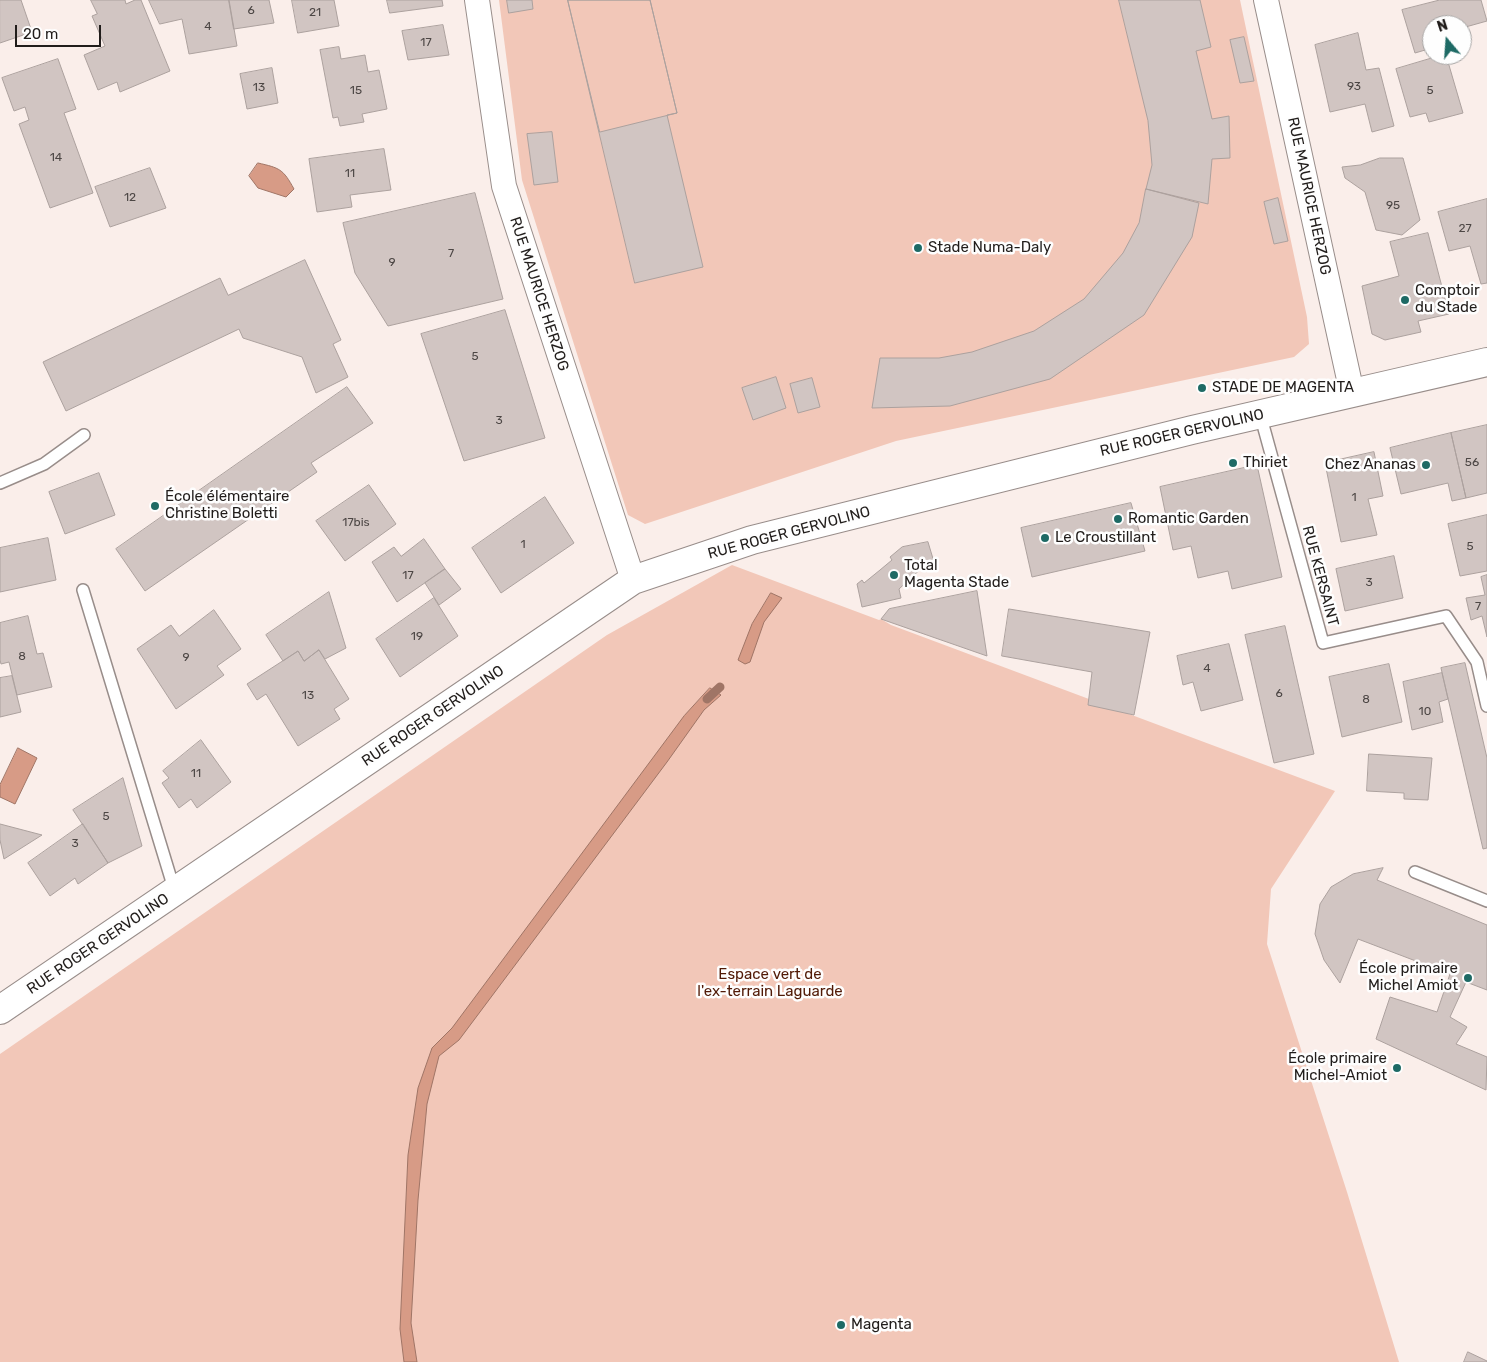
<!DOCTYPE html>
<meta charset="utf-8">
<style>
body{margin:0}
#map{position:relative;width:1487px;height:1362px;overflow:hidden;background:#faeeea;font-family:Rubik,sans-serif}
canvas{display:block}
.north{position:absolute;left:1422px;top:15px;width:50px;height:50px;box-sizing:border-box;background:#fefefe;border:1px solid #a6a4a3;border-radius:50%;rotate:342deg;font-size:14px;font-weight:700;line-height:20px;text-align:center;color:#211d1b}
.north::after{content:'';display:block;margin:auto;width:18px;height:22px;background:#1e6a65;clip-path:polygon(50% 0,100% 100%,50% 72%,0 100%)}
.scale{position:absolute;left:15px;top:25px;width:86px;height:22px;box-sizing:border-box;border:2px solid #211d1b;border-top:0;padding-left:6px;font-size:15px;line-height:18px;white-space:nowrap;color:#211d1b;-webkit-text-stroke:4px #fefefe;paint-order:stroke}
</style>
<div id="map">
<canvas width="1487" height="1362"></canvas>
<div class="north">N</div>
<div class="scale">20 m</div>
</div>
<script>
const ctx = document.querySelector('canvas').getContext('2d');
ctx.lineJoin = 'round';
function fillPath(path, color) {
  ctx.fillStyle = color;
  ctx.fill(path, 'evenodd');
}
function strokePath(path, color, width, dash) {
  ctx.strokeStyle = color;
  ctx.lineWidth = width;
  ctx.lineCap = dash ? 'butt' : 'round';
  ctx.setLineDash(dash || []);
  ctx.stroke(path);
}
function label(font, color, halo, rows, align = 'center') {
  ctx.font = font + ' Rubik,sans-serif';
  ctx.lineWidth = 5;
  ctx.setLineDash([]);
  ctx.textBaseline = 'middle';
  ctx.strokeStyle = halo;
  ctx.fillStyle = color;
  for (const [text, x, y, turn = 0] of rows) {
    ctx.save();
    ctx.translate(x, y);
    ctx.rotate((+turn || 0) * Math.PI / 180);
    ctx.textAlign = isNaN(turn) ? turn : align;
    if (halo) ctx.strokeText(text, 0, 0);
    ctx.fillText(text, 0, 0);
    ctx.restore();
  }
}
const green = new Path2D(`
 M499,0H1240L1307,317L1309,344L1294,357L896,441L645,524L628,515L522,180Z
 M732,565L879,620L881,619L891,625L1335,791L1271,889L1267,944L1347,1192L1399,1362H0V1054L607,635Z`);
const water = new Path2D(`
 M258,163C280,168 283,169 294,189L286,197L258,188L249,176Z
 M771,593L782,598L764,622L750,662L745,664L738,660L752,624Z
 M710,688L721,695L704,710L667,762L459,1040L439,1056L427,1104L418,1200L411,1323L417,1362H404L400,1329L408,1155L418,1088L432,1048L452,1028L684,716Z
 M18,748L37,758L15,804L0,797V785Z`);
const stream = new Path2D(`
 M707,699L720,687`);
const building = new Path2D(`
 M0,0H21L32,32L0,43Z
 M91,0H125L126,4L135,0H141L170,71L120,92L117,82L98,90L84,55L105,46L92,16L97,14Z
 M149,0H229L237,46L189,54L182,19L160,24Z
 M229,0H269L274,23L234,29Z
 M292,0H334L339,26L298,33Z
 M387,0H442L443,6L390,13Z
 M507,0H532L533,9L509,13Z
 M568,0H650L677,113L667,115L703,267L635,283Z
 M568,0H650L677,113L600,132Z
 M1119,0H1200L1211,47L1196,51L1212,119L1229,116L1230,158L1212,159L1208,204L1146,189L1152,165L1148,121Z
 M1440,0H1481L1487,21L1462,28V25H1432V48L1415,53L1402,10Z
 M443,25L449,55L408,60L402,31Z
 M1358,33L1366,70L1379,68L1394,126L1372,132L1365,104L1330,112L1315,45Z
 M1244,37L1254,81L1240,83L1230,40Z
 M339,47L341,59L365,55L368,72L379,70L387,109L362,114L364,122L340,126L338,117L333,118L320,50Z
 M1442,55H1446L1463,113L1429,122L1426,113L1410,117L1396,69Z
 M58,59L76,109L64,113L93,193L50,208L19,124L29,120L25,107L14,111L2,78Z
 M272,68L278,103L247,109L240,74Z
 M552,132L558,182L534,185L527,134Z
 M384,149L391,190L350,195L352,207L317,212L309,159Z
 M1380,158H1403L1420,220L1402,235L1376,230L1365,192L1345,178L1342,167L1360,165Z
 M150,168L166,208L110,227L95,187Z
 M1146,189L1199,203L1192,237L1144,315L1050,379L950,406L872,408L880,358H939L972,352L1034,331L1084,299L1123,253L1139,223Z
 M475,193L503,299L388,326L355,273L343,223Z
 M1278,198L1288,241L1274,244L1264,202Z
 M1487,199V283L1481,284L1470,246L1449,251L1438,212Z
 M1428,233L1449,314L1418,321L1421,332L1385,340L1372,334L1362,286L1399,276L1390,242Z
 M305,260L341,340L333,344L348,377L316,393L302,357L243,338L239,329L66,411L43,362L220,278L228,295Z
 M505,310L545,438L464,461L421,334Z
 M776,377L786,408L753,420L742,388Z
 M812,378L820,407L798,413L790,384Z
 M347,387L373,423L311,463L317,472L145,591L116,549Z
 M1487,425V493L1466,498L1451,433Z
 M1451,433L1466,498L1452,501L1448,483L1401,494L1390,448Z
 M1374,452L1383,496L1368,499L1377,535L1341,542L1325,463Z
 M1257,465L1282,577L1232,589L1228,571L1198,578L1191,546L1173,550L1160,487Z
 M99,473L115,515L65,534L49,492Z
 M369,485L396,524L345,561L316,521Z
 M545,497L574,543L501,593L472,548Z
 M1131,503L1145,551L1032,577L1021,528Z
 M1487,515V571L1460,576L1448,524Z
 M48,538L56,580L0,592V548Z
 M424,539L445,569L397,602L372,562L394,547L401,556Z
 M928,542L934,562L930,567L926,564L899,589L901,598L862,607L857,584L862,580L864,583L880,570L892,560L890,557L902,547Z
 M1394,556L1403,598L1345,611L1336,569Z
 M445,569L461,589L439,605L425,583Z
 M1487,575V637L1482,616L1471,620L1466,598L1485,595L1481,577Z
 M977,591L987,656L881,619L889,609Z
 M329,592L346,648L325,659L319,650L304,661L298,651L283,661L266,635Z
 M434,598L458,636L400,677L376,639Z
 M1009,609L1150,632L1134,715L1088,705L1092,672L1002,656Z
 M214,610L241,649L217,666L224,675L176,709L137,649L171,625L179,636Z
 M28,616L37,654L43,653L52,687L17,695L9,662L1,664L0,660V623Z
 M1285,626L1314,754L1274,763L1245,635Z
 M1229,644L1243,700L1201,711L1193,682L1183,685L1177,656Z
 M319,650L349,699L334,709L340,719L298,746L266,694L257,700L247,684L298,651L304,661Z
 M1465,663L1487,758V848L1483,849L1441,668Z
 M1389,664L1402,722L1342,737L1329,677Z
 M1442,673L1448,699L1439,702L1443,722L1412,730L1403,682Z
 M12,676L21,712L0,717V678Z
 M201,740L231,782L197,808L191,799L179,808L162,783L169,778L163,771Z
 M1369,754L1432,758L1428,800L1404,799V793L1367,791Z
 M123,778L142,846L108,863L73,810Z
 M0,824L42,835L4,859L0,840Z
 M83,824L108,863L78,884L75,878L50,896L28,863Z
 M1383,868L1377,880L1487,925V990L1466,982L1450,1017L1467,1027L1456,1044L1487,1057L1486,1090L1376,1039L1390,997L1437,1012L1450,974L1358,939L1340,983L1324,960L1315,934L1320,904L1331,887L1353,874Z
 M1468,1352L1487,1361V1362H1464Z`);
const service = new Path2D(`
 M1260,414L1323,643L1446,616L1477,662L1487,706
 M0,483L44,464L84,435
 M83,590L175,892
 M1415,872L1487,901`);
const minor = new Path2D(`
 M477,0L504,186L633,580
 M1266,0L1352,393`);
const primary = new Path2D(`
 M0,1010L633,580L752,540L1192,430L1487,362`);
const markers = [
 [918,248,5,"#1e6a65"],
 [1405,300,5,"#1e6a65"],
 [1202,388,5,"#1e6a65"],
 [1233,463,5,"#1e6a65"],
 [1426,465,5,"#1e6a65"],
 [155,506,5,"#1e6a65"],
 [1118,519,5,"#1e6a65"],
 [1045,538,5,"#1e6a65"],
 [894,575,5,"#1e6a65"],
 [1468,978,5,"#1e6a65"],
 [1397,1068,5,"#1e6a65"],
 [841,1325,5,"#1e6a65"]
];
const numberNames = [
 ["6",251,11],
 ["21",315,13],
 ["4",208,27],
 ["17",426,43],
 ["93",1354,87],
 ["13",259,88],
 ["15",356,91],
 ["5",1430,91],
 ["14",56,158],
 ["11",350,174],
 ["12",130,198],
 ["95",1393,206],
 ["27",1465,229],
 ["7",451,254],
 ["9",392,263],
 ["5",475,357],
 ["3",499,421],
 ["56",1472,463],
 ["1",1354,498],
 ["17bis",356,523],
 ["1",523,545],
 ["5",1470,547],
 ["17",408,576],
 ["3",1369,583],
 ["7",1478,607],
 ["19",417,637],
 ["8",22,657],
 ["9",186,658],
 ["4",1207,669],
 ["6",1279,694],
 ["13",308,696],
 ["8",1366,700],
 ["10",1425,712],
 ["11",196,774],
 ["5",106,817],
 ["3",75,844]
];
const streetNames = [
 ["RUE MAURICE HERZOG",1309,196,78],
 ["RUE MAURICE HERZOG",539,294,72],
 ["RUE ROGER GERVOLINO",1182,433,-13],
 ["RUE ROGER GERVOLINO",789,533,-15],
 ["RUE KERSAINT",1320,576,75],
 ["RUE ROGER GERVOLINO",433,716,-34],
 ["RUE ROGER GERVOLINO",98,944,-34]
];
const poiNames = [
 ["Stade Numa-Daly",928,248],
 ["Comptoir",1415,291],
 ["du Stade",1415,308],
 ["STADE DE MAGENTA",1212,388],
 ["Thiriet",1243,463],
 ["Chez Ananas",1416,465,"right"],
 ["École élémentaire",165,497],
 ["Christine Boletti",165,514],
 ["Romantic Garden",1128,519],
 ["Le Croustillant",1055,538],
 ["Total",904,566],
 ["Magenta Stade",904,583],
 ["École primaire",1458,969,"right"],
 ["Michel Amiot",1458,986,"right"],
 ["École primaire",1387,1059,"right"],
 ["Michel-Amiot",1387,1076,"right"],
 ["Magenta",851,1325]
];
const parkNames = [
 ["Espace vert de",770,975],
 ["l'ex-terrain Laguarde",770,992]
];
fillPath(green, '#f2c7b8');
fillPath(water, '#d79b86');
strokePath(water, '#a07566', 1);
strokePath(stream, '#a07566', 9);
fillPath(building, '#d1c5c2');
strokePath(building, '#aca19e', 1);
strokePath(service, '#988d8a', 14);
strokePath(minor, '#988d8a', 26);
strokePath(primary, '#988d8a', 30);
strokePath(service, '#fff', 11);
strokePath(minor, '#fff', 24);
strokePath(primary, '#fff', 28);
for (const [x, y, r, color] of markers) {
  const dot = new Path2D();
  dot.arc(x, y, r, 0, 2 * Math.PI);
  ctx.fillStyle = color;
  ctx.fill(dot);
  strokePath(dot, '#fefefe', 2);
}
label('12px', '#4d4745', null, numberNames);
label('15px', '#211d1b', '#fefefe', streetNames);
label('15px', '#211d1b', '#fefefe', poiNames, 'left');
label('15px', '#511a06', '#fefefe', parkNames);
</script>
